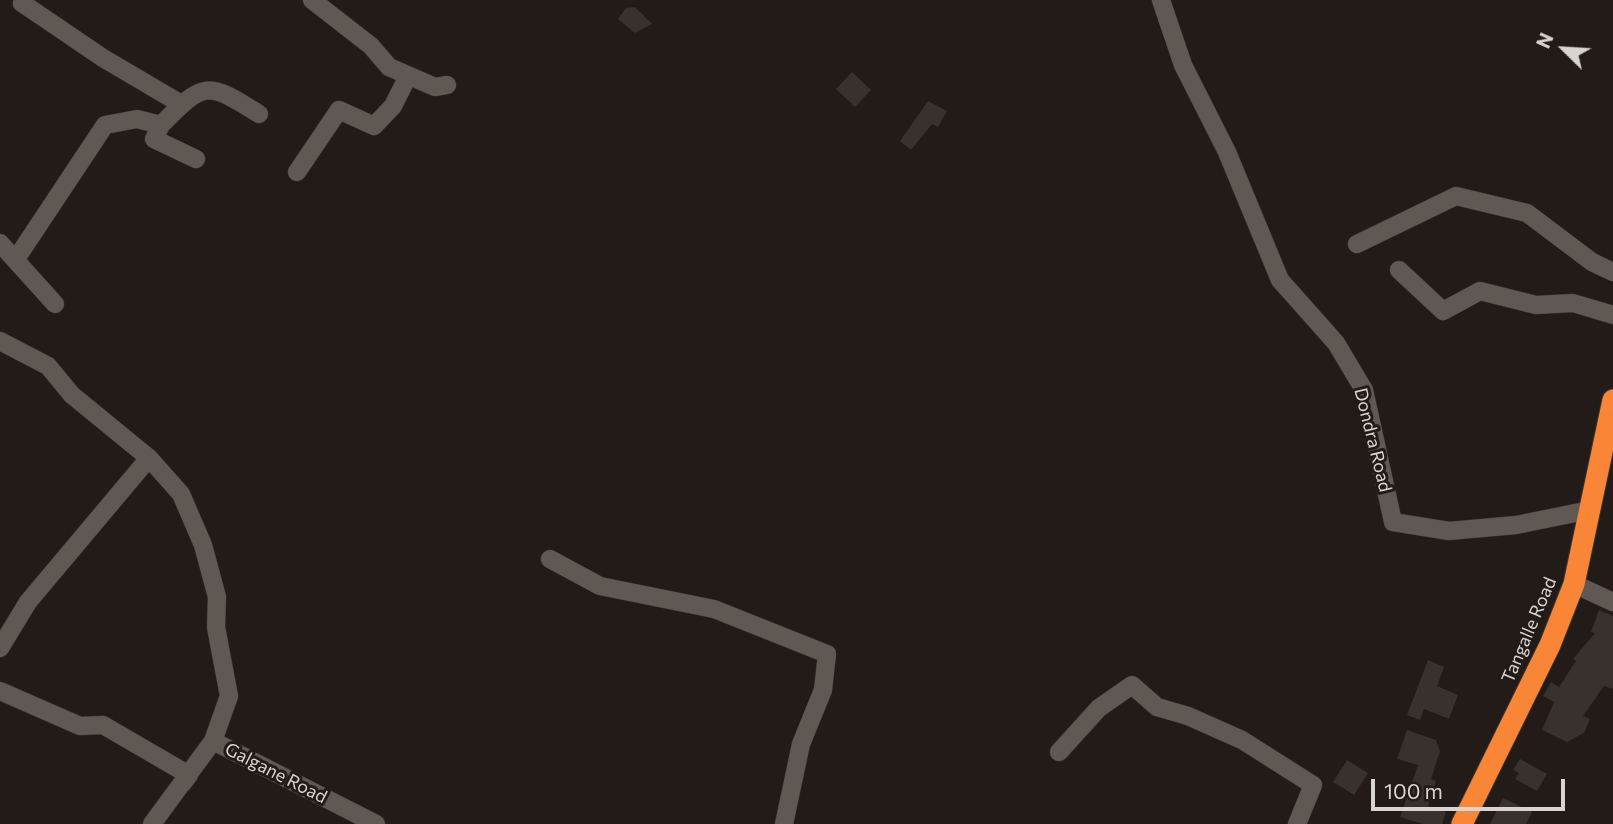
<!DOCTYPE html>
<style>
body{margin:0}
#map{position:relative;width:1613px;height:824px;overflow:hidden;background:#221b17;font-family:Commissioner,sans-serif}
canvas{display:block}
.north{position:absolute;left:1529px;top:14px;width:70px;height:70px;-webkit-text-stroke:5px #221b17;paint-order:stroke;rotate:294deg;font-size:19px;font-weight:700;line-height:28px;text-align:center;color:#d8d4d1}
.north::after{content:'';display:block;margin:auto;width:24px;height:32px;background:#d8d4d1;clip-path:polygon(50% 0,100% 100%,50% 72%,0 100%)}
.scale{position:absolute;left:1371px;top:779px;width:194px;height:32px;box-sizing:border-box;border:4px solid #d8d4d1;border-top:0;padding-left:9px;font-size:21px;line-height:24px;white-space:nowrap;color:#d8d4d1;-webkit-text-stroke:5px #221b17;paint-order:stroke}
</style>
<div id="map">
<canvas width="1613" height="824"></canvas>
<div class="north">N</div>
<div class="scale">100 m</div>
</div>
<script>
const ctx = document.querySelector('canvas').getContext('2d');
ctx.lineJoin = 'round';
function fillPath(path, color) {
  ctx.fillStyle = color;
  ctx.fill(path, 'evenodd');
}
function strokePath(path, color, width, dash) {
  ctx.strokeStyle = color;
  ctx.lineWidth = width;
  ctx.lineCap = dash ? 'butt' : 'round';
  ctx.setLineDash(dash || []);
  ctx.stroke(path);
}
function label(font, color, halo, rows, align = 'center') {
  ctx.font = font + ' Commissioner,sans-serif';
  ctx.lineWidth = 6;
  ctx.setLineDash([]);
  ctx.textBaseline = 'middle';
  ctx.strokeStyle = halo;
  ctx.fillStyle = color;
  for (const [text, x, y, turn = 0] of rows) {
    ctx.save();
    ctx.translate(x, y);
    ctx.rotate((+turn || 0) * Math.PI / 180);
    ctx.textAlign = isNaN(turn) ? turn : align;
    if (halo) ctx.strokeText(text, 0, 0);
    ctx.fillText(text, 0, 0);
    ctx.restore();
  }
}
const building = new Path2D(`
 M635,7L652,24L635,33L618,19L626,8Z
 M852,72L871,90L855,107L836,89Z
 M928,101L947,111L938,127L932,124L911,150L900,141Z
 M1599,610L1613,616V689L1604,686L1583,716L1590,719L1584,733L1567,742L1542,730L1554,702L1543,696L1551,682L1559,687L1576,661L1573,659L1595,633L1591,632Z
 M1428,660L1444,667L1437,686L1458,695L1449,719L1424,709L1420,720L1407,715Z
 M1407,730L1436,740L1440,751L1431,779L1436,781L1428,806L1446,812L1442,824H1423L1400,817L1418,765L1397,759Z
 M1520,759L1547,774L1537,791L1515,779L1519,773L1513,770Z
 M1347,760L1368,773L1354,795L1333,782Z
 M1503,798L1532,812L1526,824H1490Z`);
const minor = new Path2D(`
 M23,0L22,3L103,58L181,104
 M312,0L371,46L389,67L435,87L447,85
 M1161,0L1183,65L1227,152L1280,280L1336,343L1364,390L1393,522L1449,531L1516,525L1590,510
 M161,125L154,139L196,159
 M297,172L339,110L374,126L393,106L408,76
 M0,243L55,304
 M1357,244L1456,196L1527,213L1592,262L1613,272
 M16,259L105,125L137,119L161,125C204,81 207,81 259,114
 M1399,270L1443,311L1480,291L1536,305L1573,303L1613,315
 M0,341L48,366L72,395L149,458L181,494L203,545L217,597L216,627L229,696L213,741L152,824
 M550,559L600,586L714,609L827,654L823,690L801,744L784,824
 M1574,584L1613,602
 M0,648L28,602L149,458
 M0,691L80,726L103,725L189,775L182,784
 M213,741L376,824
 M1059,752L1099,708L1132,685L1157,707L1188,716L1242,740L1313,785L1297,824`);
const highway = new Path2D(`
 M1462,824L1550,645L1574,584L1613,400`);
const streetNames = [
 ["Dondra Road",1373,440,76],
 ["Tangalle Road",1529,630,-67],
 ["Galgane Road",276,773,27]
];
fillPath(building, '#38312d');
strokePath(minor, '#3c3735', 19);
strokePath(highway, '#3c3735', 23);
strokePath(minor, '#605853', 18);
strokePath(highway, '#f98636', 21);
label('18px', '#d8d4d1', '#221b17', streetNames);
</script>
